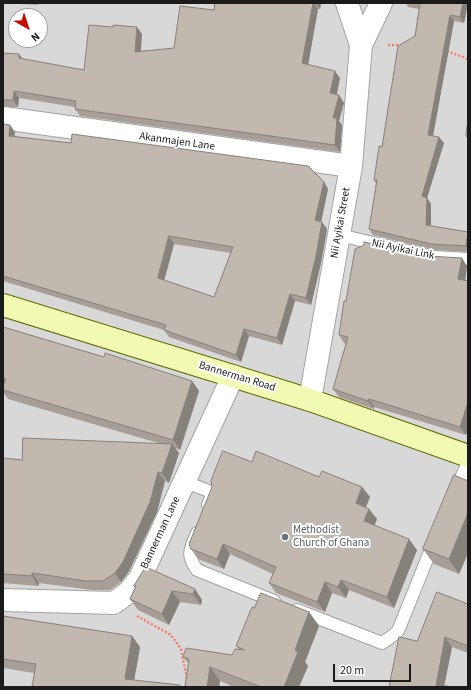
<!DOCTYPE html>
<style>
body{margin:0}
#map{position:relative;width:471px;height:690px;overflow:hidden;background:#ede9e0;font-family:"Source Sans 3",sans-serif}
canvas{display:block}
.frame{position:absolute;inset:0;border:4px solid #1b1b1b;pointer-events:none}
.north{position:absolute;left:8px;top:8px;width:40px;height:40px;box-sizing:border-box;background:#fff;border:1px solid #a4a4a4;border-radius:50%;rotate:141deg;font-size:11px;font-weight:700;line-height:16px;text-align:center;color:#1b1b1b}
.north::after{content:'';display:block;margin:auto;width:14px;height:18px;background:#c60a00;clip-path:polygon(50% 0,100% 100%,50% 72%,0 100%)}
.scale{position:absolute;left:333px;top:664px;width:78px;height:18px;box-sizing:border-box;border:2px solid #1b1b1b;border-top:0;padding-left:5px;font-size:12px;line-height:14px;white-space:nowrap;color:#1b1b1b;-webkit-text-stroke:3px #fff;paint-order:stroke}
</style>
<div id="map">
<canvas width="471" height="690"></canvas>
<div class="frame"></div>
<div class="north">N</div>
<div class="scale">20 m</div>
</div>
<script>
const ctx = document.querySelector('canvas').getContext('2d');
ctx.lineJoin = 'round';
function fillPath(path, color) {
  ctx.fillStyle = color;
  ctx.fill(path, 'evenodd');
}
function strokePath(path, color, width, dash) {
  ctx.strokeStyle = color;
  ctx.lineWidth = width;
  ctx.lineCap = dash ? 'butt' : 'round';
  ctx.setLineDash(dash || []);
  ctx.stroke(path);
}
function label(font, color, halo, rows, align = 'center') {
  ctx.font = font + ' "Source Sans 3",sans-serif';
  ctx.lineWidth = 4;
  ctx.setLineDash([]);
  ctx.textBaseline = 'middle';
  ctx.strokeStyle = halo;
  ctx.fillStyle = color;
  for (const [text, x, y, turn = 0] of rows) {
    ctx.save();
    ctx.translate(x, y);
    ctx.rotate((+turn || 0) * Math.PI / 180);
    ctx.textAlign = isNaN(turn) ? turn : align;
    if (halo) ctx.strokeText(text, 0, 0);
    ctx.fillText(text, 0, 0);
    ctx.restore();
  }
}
const residential = new Path2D(`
 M3,3H468V687H3ZM16,16H40V40H16Z`);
const path = new Path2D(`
 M388,45H403
 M447,51L468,59
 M137,616L171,635L181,649L187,679`);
const lane = new Path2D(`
 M339,235L434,257L468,259
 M185,482L209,491L212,495L208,505
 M455,492L468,462
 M197,533C190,550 186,554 197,570L274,601
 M297,610L382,643L391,637L398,631L434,542`);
const street = new Path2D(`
 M347,3L361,45
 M3,118L351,166
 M310,400L351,166L361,45L381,3
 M3,600L114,603L130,591L140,578L233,376`);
const secondary = new Path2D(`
 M3,305L310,400L468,456`);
const wall = new Path2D(`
 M3,3H38V5Z
 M215,3H321L320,9H318L308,65L340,78L337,95H339L344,103L339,121L342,125L340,152L80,116L75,109V107L19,98L18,107H3V53L23,59L84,70L142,34L141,51L174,48L214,10Z
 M406,3H468L464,23L454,21L433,136L444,143L427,198L431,204V226L468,232V252L435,250L373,235L369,229L376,184L374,180L382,147L415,36L419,9L408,7Z
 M3,124L15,132L14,136L324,182L328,189L321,222L327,229L321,263L311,305L295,301L282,345L249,336L241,362L169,337L164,330L3,281ZM174,244L231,253L214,297L164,280Z
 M364,245L467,266L465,281H468V429L466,435L374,407V409L339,397L333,389L346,344L344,343L339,335L346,301Z
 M3,327L104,357L192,381L199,391L180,450L175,448L179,453L169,483L165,481L157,512L129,571L121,582L110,590H92L39,583L38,586L3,583V458L22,460L158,443L8,399L3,392Z
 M252,462L362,487L370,497L366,507L377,519L374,525L417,550L394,608L349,590L346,598L332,593L325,612L276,593L269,583L273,574L230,554L224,569L198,559L191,549Z
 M468,481V553L459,574L434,564L423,549Z
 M134,586L195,589L202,600L201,605L180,602L169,625L138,610L130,599L135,588Z
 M468,604V653L452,647L444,686H448L449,687H389L417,641Z
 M254,608L309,612L319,626L305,662L308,666L299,687H234L220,681L219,687H186L185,686L189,664L183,657L232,655L239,649L236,646Z
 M3,616L132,636L140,647L134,680L34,673L3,668Z`);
const shadedWall = new Path2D(`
 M313,3H314L318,9L307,71L302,63Z
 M316,3H321L320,9Z
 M463,3H468L464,23L460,17Z
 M450,15L454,21L432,141L428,135Z
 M137,27L142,34L140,59L135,52Z
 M19,54L24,61L19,58Z
 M335,71L340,78L335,100L330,93Z
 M14,91L19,98L18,107L13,100Z
 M339,95L344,103L339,121L342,125L340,152L335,145L333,118Z
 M10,125L15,132L14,143L9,136Z
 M439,137L444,143L427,198L431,204V231L426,225L422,196Z
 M324,182L328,189L320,227L315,220Z
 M322,222L327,229L321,263L311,305L306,298Z
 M468,233V249L466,246Z
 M169,236L174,244L163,285L158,278Z
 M462,258L467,266L464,288L458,279Z
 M290,294L295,301L282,345L277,338Z
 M244,329L249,336L241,362L236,355Z
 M192,381L199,391L180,450L173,440Z
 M369,399L374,407V409L368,401Z
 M468,402V429L466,435L460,427Z
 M172,444L179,453L169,483L162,473Z
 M158,472L165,481L157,512L129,571L121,582L115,573Z
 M362,487L370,497L363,514L356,503Z
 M369,509L377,519L372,532L364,521Z
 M468,513V553L459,574L449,559Z
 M409,539L417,550L394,608L387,597Z
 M223,544L230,554L224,569L217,559Z
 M32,573L39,583L38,586L32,576Z
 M341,580L349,590L346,598L338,587Z
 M325,582L332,593L325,612L317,602Z
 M195,589L202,600L201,605L193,594Z
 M172,591L180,602L169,625L162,614Z
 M309,612L319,626L305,662L308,666L299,687H284L295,650Z
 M132,636L140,647L133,687L125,679Z
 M445,637L452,647L444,687L436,686Z
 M210,667L220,681L219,687H207Z`);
const building = new Path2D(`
 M215,3H313L302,63L335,71L330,93L339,95L333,118H337L335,145L75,109L76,101L14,91L13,100H3V53L19,54V58L84,70L89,25L113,27V25L137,27L135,52L174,48L180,6L214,10Z
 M414,3H463L460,17L450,15L428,135L439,137L422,196L427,198L426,225L468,232L466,246L431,244L369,229L377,180H374L379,146L382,147L398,46L415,36L420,4Z
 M468,121V137L466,136Z
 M3,124L10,125L9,136L71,143L72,134L308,166L324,182L315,220L322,222L316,256L306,298L290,294L277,338L244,329L236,355L164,330L166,325L3,276ZM169,236L233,247L214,297L158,278Z
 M364,242L427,256L462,258L458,279L468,281V402L460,427L369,399L368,401L333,389L348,337L339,335L344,301H346L355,249L364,245Z
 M3,327L104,357L105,353L192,381L173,440L3,390V386L6,379L3,378Z
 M23,438L172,444L162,473L158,472L150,502L123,562L115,573L103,581H86L32,573V576L3,574V458L22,460Z
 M223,451L252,462L256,451L319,477L322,471L362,487L356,503L369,509L364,521L409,539L387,597L341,580L338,587L325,582L317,602L269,583L276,567L223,544L217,559L191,549L189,544L212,487L211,481Z
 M454,475L468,481V513L449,559L423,549Z
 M146,567L195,589L193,594L172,591L162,614L130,599L136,586H134Z
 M437,592L468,604V646L445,637L436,686H448V687H389L399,637L417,641Z
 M261,593L309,612L295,650L298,652L284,687H261L210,667L207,687H192L185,686L189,659L183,657L186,648L232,655L235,649L244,650L236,646L252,607L254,608Z
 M3,616L132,636L125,679L180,685V687H32L36,664L3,659Z`);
const markers = [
 [285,537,4,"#6b7280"]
];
const streetNames = [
 ["Akanmajen Lane",177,142,8],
 ["Nii Ayikai Street",341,223,-80],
 ["Nii Ayikai Link",403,250,12],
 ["Bannerman Road",237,377,17],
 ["Bannerman Lane",161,533,-65]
];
const worshipNames = [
 ["Methodist",293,531],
 ["Church of Ghana",293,544]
];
fillPath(residential, '#d9d8d8');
strokePath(lane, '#a2a2a2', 14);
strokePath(street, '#a2a2a2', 24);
strokePath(secondary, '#5f6f04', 24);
strokePath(path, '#fa7b64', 2.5, [2, 2]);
strokePath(lane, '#fff', 12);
strokePath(street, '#fff', 22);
strokePath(secondary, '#f2f9b2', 22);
fillPath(wall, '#a69e97');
fillPath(shadedWall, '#87817b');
fillPath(building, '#c1b8b0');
strokePath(building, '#87817b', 1);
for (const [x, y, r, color] of markers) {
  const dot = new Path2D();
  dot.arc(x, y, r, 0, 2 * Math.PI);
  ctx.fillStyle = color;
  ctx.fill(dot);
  strokePath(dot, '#fff', 1.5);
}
label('11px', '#1b1b1b', '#fff', streetNames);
label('11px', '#5b616d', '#fff', worshipNames, 'left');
</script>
